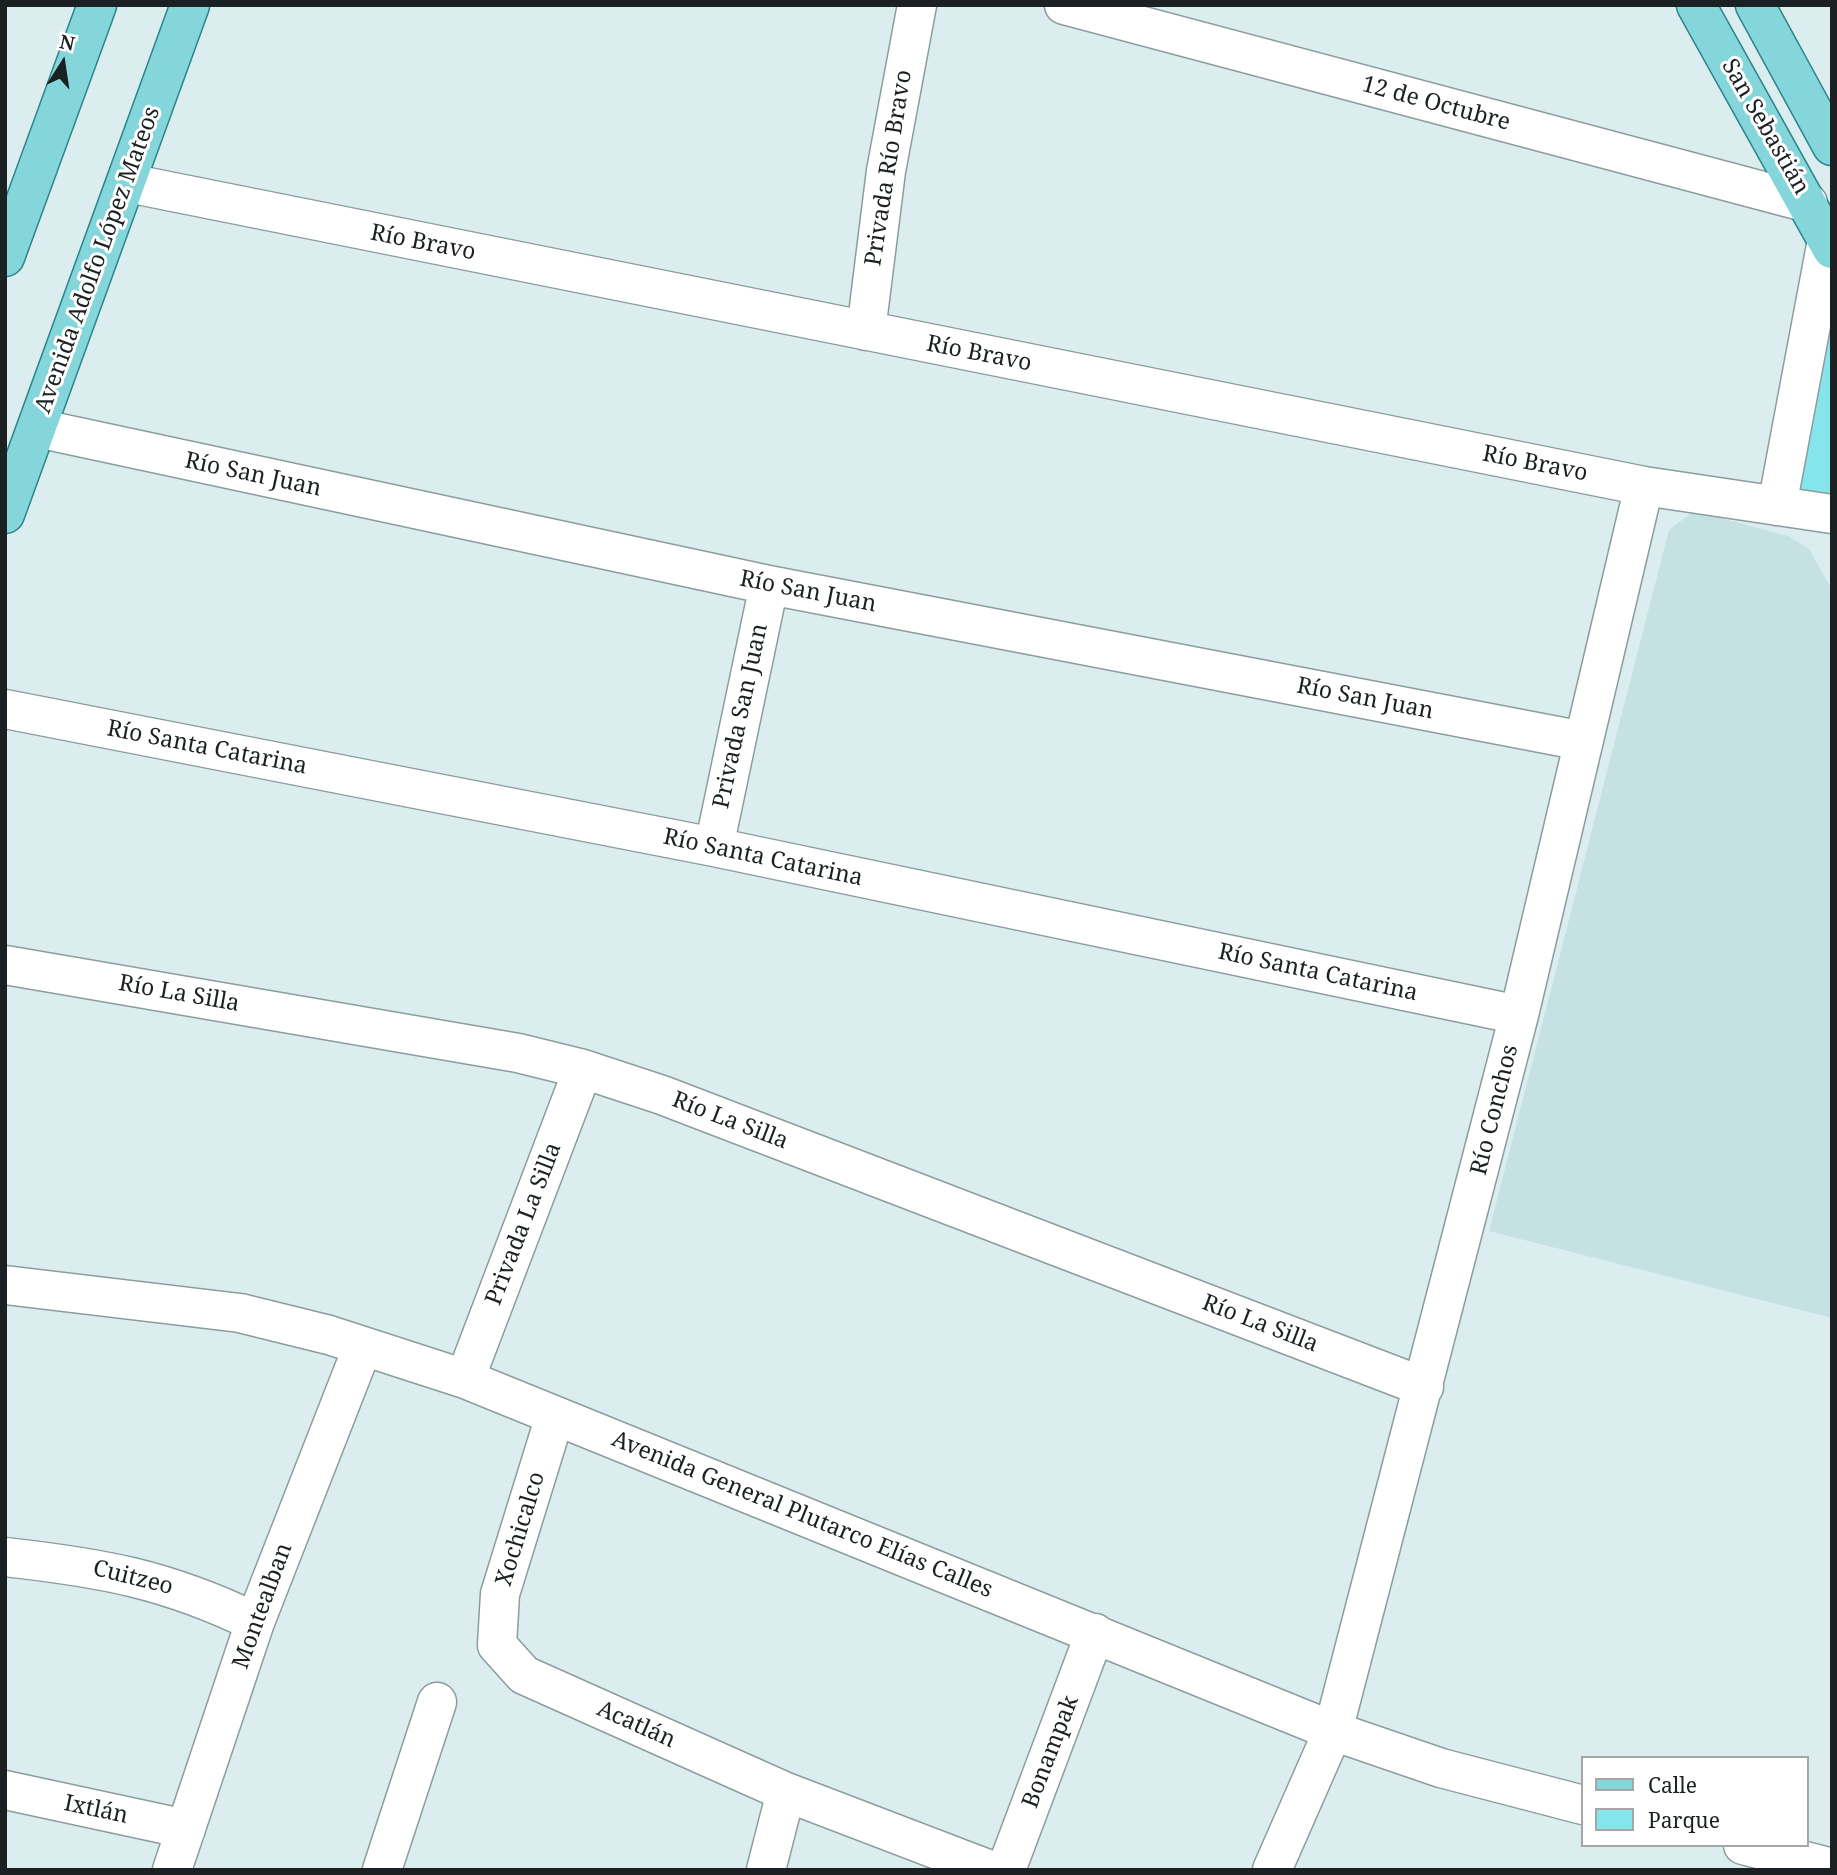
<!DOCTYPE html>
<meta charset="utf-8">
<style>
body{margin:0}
#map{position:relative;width:1837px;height:1875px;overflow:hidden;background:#dbedee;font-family:"Noto Serif",serif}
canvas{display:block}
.frame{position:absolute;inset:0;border:7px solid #1b2122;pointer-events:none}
.legend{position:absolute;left:1581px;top:1756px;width:228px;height:91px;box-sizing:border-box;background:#fff;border:2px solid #a4a6a7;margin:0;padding:9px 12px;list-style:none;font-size:21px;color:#1b2122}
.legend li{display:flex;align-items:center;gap:14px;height:35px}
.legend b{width:35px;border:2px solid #a4a6a7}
.north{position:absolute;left:28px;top:28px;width:70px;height:70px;-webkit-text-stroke:5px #fff;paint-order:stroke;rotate:12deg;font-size:19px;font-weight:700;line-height:28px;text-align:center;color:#1b2122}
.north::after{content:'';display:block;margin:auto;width:24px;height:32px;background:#1b2122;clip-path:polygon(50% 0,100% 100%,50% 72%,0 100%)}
</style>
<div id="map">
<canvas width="1837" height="1875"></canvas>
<div class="frame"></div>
<ul class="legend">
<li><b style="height:9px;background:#85d6db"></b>Calle</li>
<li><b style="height:19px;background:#85e5eb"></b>Parque</li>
</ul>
<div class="north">N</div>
</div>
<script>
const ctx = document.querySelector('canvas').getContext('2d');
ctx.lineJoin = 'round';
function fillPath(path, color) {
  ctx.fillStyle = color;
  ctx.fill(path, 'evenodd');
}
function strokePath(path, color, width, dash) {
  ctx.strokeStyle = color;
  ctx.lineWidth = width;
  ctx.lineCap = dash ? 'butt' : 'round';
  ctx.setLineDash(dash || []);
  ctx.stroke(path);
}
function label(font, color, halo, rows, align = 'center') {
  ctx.font = font + ' "Noto Serif",serif';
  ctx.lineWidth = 6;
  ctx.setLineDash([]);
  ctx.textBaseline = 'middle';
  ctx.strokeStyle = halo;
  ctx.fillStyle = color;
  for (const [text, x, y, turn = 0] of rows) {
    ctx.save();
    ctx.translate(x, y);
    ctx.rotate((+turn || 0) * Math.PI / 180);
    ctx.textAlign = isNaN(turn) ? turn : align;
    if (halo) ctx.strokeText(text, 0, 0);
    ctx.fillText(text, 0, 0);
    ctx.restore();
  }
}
const built = new Path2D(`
 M1694,511L1788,536L1809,549L1832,590V1318L1489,1231L1669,530Z`);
const green = new Path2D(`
 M1832,238V514L1777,506Z`);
const minor = new Path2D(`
 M1064,5L1808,203
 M128,183L1644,486L1832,514
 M866,331L886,171L917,5
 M37,428L769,585L1583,741
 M1777,506L1827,240
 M5,709L714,847L1519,1015
 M714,847L769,585
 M5,965L518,1053L583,1069L662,1095L1424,1387
 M5,1285L240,1313L329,1335L465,1379L1333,1731L1441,1768L1583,1805
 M465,1379L583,1069
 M555,1416L500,1594L497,1645L524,1675L786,1792L990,1870
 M5,1557C103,1568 166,1579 255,1622
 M5,1790L186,1829
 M1743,1845L1832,1868
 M172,1870L255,1622L363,1346
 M382,1870L437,1702
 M766,1870L786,1792
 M1006,1870L1095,1633
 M1272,1870L1333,1731L1519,1015L1644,486`);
const major = new Path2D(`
 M1696,5L1832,249
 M1755,5L1832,146
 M5,257L97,5
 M5,514L190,5`);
const streetNames = [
 ["12 de Octubre",1436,104,15],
 ["San Sebastián",1765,127,60],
 ["Privada Río Bravo",889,168,-81],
 ["Río Bravo",423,243,11],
 ["Avenida Adolfo López Mateos",98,260,-70],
 ["Río Bravo",979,354,11],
 ["Río Bravo",1535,464,11],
 ["Río San Juan",253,475,12],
 ["Río San Juan",808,592,11],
 ["Río San Juan",1365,699,11],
 ["Privada San Juan",741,716,-78],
 ["Río Santa Catarina",207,748,11],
 ["Río Santa Catarina",763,858,12],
 ["Río Santa Catarina",1318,973,12],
 ["Río La Silla",179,994,10],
 ["Río Conchos",1495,1110,-76],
 ["Río La Silla",730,1121,21],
 ["Privada La Silla",524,1224,-69],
 ["Río La Silla",1260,1324,21],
 ["Avenida General Plutarco Elías Calles",802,1515,22],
 ["Xochicalco",521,1529,-73],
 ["Cuitzeo",133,1578,14],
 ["Montealban",263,1606,-70],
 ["Acatlán",636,1725,24],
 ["Bonampak",1051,1752,-69],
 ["Ixtlán",96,1810,12]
];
fillPath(built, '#c6e1e2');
fillPath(green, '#85e5eb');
strokePath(minor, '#8c9d9e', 41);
strokePath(major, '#2b858b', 41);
strokePath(minor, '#fff', 38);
strokePath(major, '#85d6db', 38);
label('23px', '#1b2122', '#fff', streetNames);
</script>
